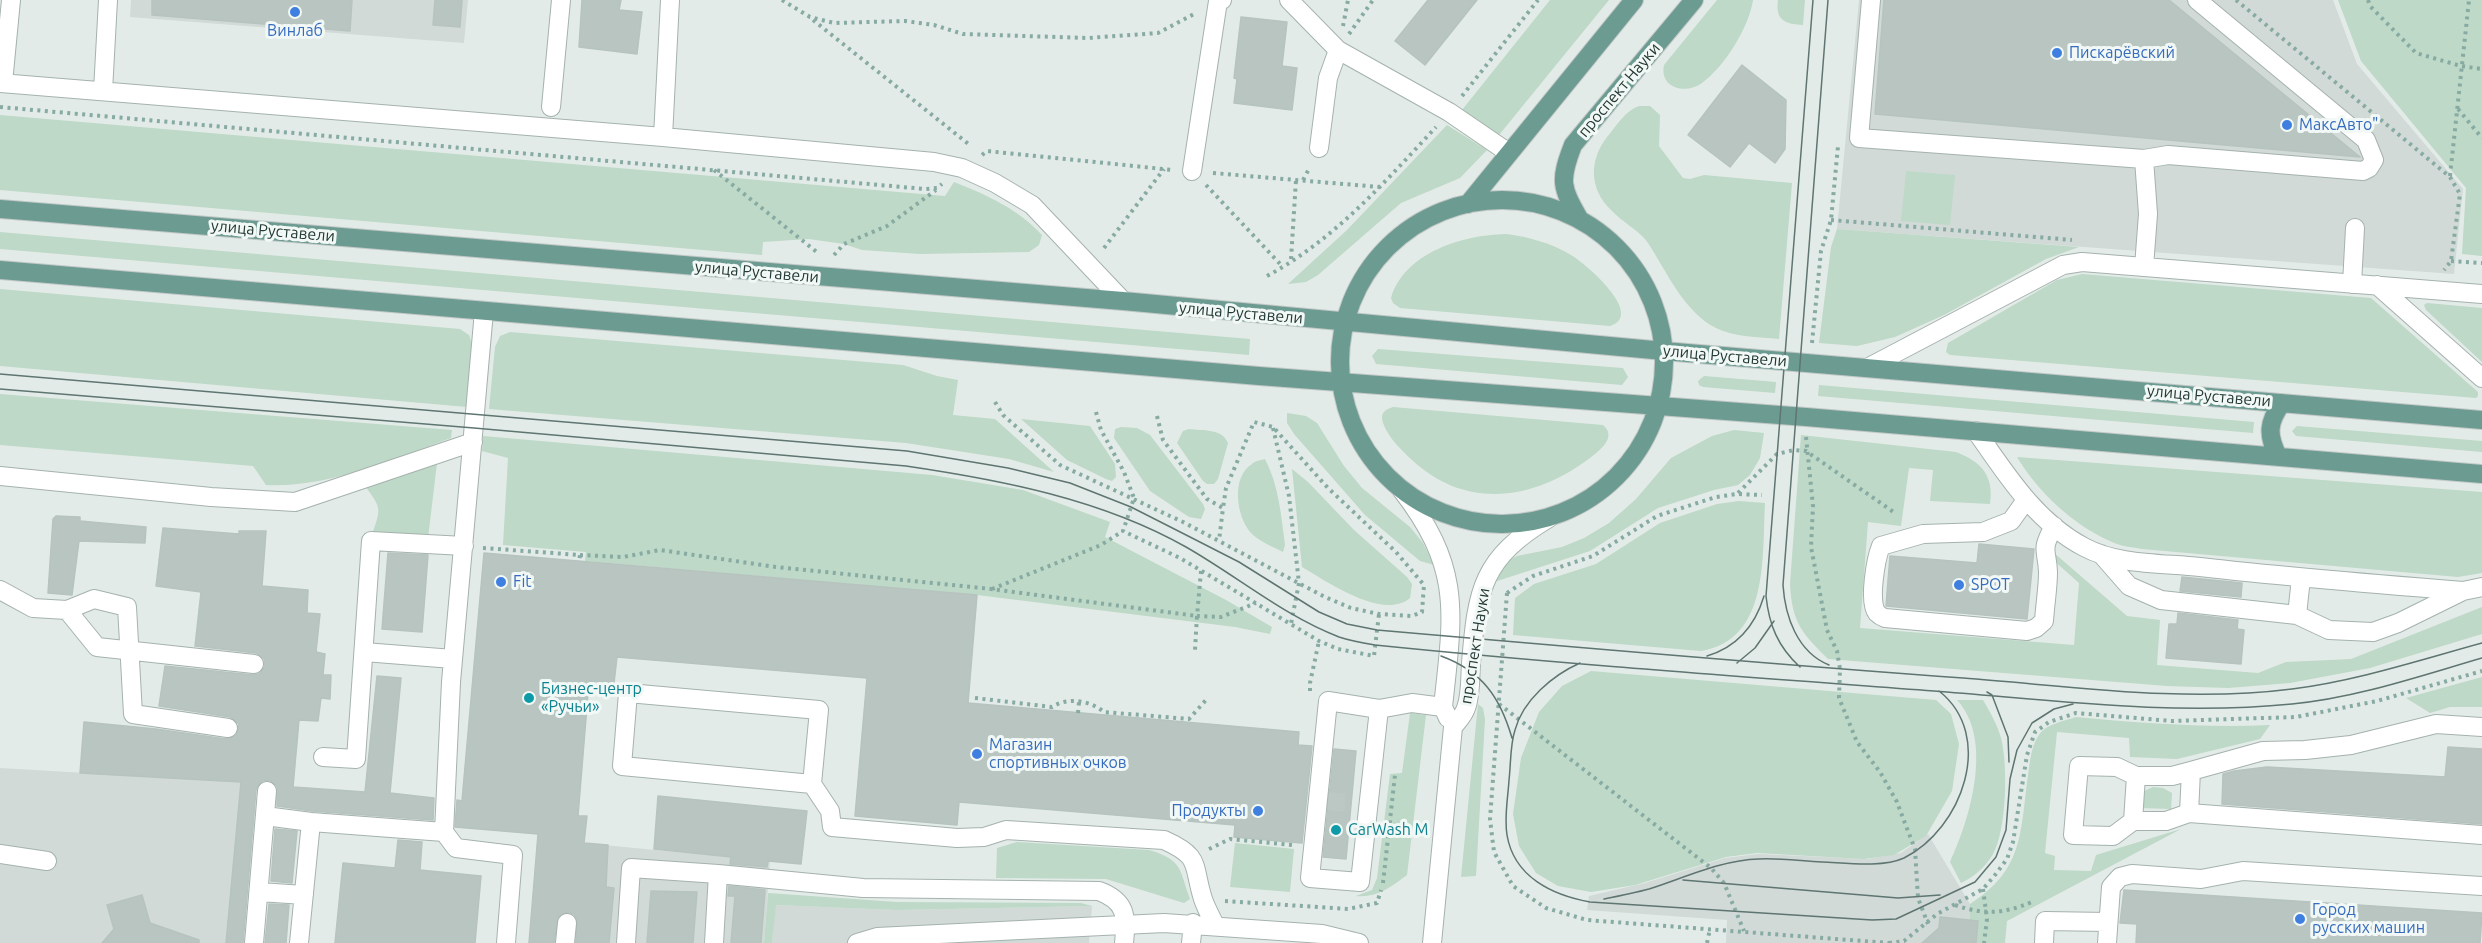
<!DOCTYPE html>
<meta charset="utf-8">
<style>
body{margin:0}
canvas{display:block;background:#e2ebe7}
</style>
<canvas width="2482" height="943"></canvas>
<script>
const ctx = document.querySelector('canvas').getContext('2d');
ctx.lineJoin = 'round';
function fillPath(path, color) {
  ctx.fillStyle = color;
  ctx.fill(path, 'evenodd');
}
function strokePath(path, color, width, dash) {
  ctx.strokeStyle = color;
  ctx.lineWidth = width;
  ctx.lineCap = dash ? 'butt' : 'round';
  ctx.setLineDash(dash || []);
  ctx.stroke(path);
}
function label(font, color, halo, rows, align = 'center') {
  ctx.font = font + ' Ubuntu,sans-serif';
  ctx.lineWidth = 6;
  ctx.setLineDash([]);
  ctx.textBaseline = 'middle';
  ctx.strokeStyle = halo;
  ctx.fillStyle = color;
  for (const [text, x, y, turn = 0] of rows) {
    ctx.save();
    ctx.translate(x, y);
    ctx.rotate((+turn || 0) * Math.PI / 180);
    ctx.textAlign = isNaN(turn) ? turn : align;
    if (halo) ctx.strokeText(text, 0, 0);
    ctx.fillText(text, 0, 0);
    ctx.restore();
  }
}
const built = new Path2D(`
 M131,0H468L464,43L130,17Z
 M1859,0H2333L2357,64L2463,189L2454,274L1837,229Z
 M0,768L241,782L226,943H0Z
 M1928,834L1970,904V920L1978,921L1976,943H1726L1727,920L1587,910L1589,896L1645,883L1725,858L1758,854L1868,859L1901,853Z
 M562,841L770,861L764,943H555Z
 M775,905L896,910L1092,906L1089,943H772Z`);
const green = new Path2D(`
 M1550,0H1609L1499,135L1462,110Z
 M1717,0H1753C1749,27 1725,66 1702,83C1686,95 1659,88 1664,65Z
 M1778,0H1805L1803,25C1786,24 1775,21 1778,0Z
 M2338,0H2482V256L2462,254L2466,188L2361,61Z
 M1639,106H1650L1660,115L1659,146L1683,178L1690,179L1704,175L1792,183L1779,339C1759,337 1734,337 1716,328C1684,312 1667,272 1648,243C1639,230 1622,222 1611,210C1589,189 1589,160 1607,137C1617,125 1625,111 1639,106Z
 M0,115L945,196L954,182C987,195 1018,209 1042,235L1039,245L1029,252L920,254L862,250L844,244L809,239L763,242L762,255L0,190Z
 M1447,125L1487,150L1460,178L1401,203L1318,275L1306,282L1288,284L1347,230Z
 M1906,171L1955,175L1950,225L1901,221Z
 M1837,229L2079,247L2046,259L1944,315L1895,337L1857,346L1819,343L1831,247Z
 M0,232L1250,339L1249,355L0,249Z
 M1506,234C1529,237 1551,243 1571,255C1585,263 1646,315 1610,326L1400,308L1393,303L1391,298C1405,252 1463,235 1506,234Z
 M2082,274L2371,298L2478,392V396L2476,398L1950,355L1946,352L1948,343L2057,280Z
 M0,289L460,329L469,335L472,344L467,407L0,366Z
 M2427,303L2482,308V362L2426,310L2424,305Z
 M510,332L903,365L937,376L958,380L953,415L995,419L1054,472L1009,459L906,443L489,409L495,347L500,336Z
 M1378,349L1623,368L1628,377L1622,385L1376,364L1372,356Z
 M1704,376L1776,382L1775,393L1703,387L1699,385L1698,381Z
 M1819,385L2254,422L2253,433L1818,396Z
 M0,394L452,430L451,438C393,459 329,488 266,485L253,466L0,445Z
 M1393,407L1603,425C1615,435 1605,446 1595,454C1539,499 1468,513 1411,459C1401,450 1388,437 1383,423C1380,413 1384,410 1393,407Z
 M1287,413L1306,416L1317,423L1344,466L1362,488L1410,527L1423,543L1434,565L1420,561L1365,515L1294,434L1287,423Z
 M1021,419L1090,426L1115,464L1116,477L1112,481L1106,479L1067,460Z
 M2297,426L2482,441V452L2296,436L2292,431Z
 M1121,427L1137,428L1150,435L1203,504L1205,509L1201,519L1189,517L1150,491L1114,438L1115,429Z
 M1189,429C1203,431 1222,428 1228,443L1218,479L1214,484H1207L1203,481L1177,443L1183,431Z
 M1734,430L1764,433L1760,458L1750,475L1738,485L1714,490L1658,508L1590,551L1494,582L1506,562L1517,556L1562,547L1584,538L1609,523L1636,499L1671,458L1712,436Z
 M1801,435L1956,452C1982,462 1994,476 1990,504L1930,501L1933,470L1909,468L1901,526L1868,522L1860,628L2074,645L2079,583L2052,559L2053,552L2127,616L2160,620L2157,665L2258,673L2286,662L2351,659L2482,607V634L2370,668L2290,683L2228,688L2167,686L1828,659C1802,633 1792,623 1790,584Z
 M483,436L932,475L1023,490L1110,522L1105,537L1226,600L1272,627L1270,634L1235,627L977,595L585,561L586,552L503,545L508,458L482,451Z
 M2017,457L2482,492V573L2458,577L2142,549C2131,547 2119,546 2110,541C2072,524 2038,492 2017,457Z
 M1265,459C1279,486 1281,515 1285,545L1283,552C1273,547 1259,541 1251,533C1236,516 1231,477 1252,464C1255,461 1261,460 1265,459Z
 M437,463L428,538L372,535C381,508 382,509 365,486Z
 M1292,469L1308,482L1354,530L1407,577L1412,584L1410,598C1383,621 1326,581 1302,567Z
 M1739,501L1765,503C1762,555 1770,640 1701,651L1513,635L1515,598L1534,584L1596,564L1660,523L1717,504Z
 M1591,671L1936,700L1951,714L1959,744L1952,791L1926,836L1894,855L1864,859L1757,853L1726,857L1635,885L1591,892L1558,886L1536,873L1519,846L1513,814L1521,758L1539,712L1562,686Z
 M2482,677V707H2450L2430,713L2406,698Z
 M1957,700H1983C1990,712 1997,724 2001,738C2008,764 2007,832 1992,856C1984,868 1974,877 1961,883L1950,862C1970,819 1994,740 1957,700Z
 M1478,704L1483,708L1485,719L1476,876L1461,877Z
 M1410,713L1426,715L1407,875C1391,887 1377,898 1356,896L1372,890L1377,878L1390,774L1402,773Z
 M2076,717C2141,723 2205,728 2270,725L2260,739L2177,759L2130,757L2129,738L2057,732L2045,853L2055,856L2054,870L2091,871L2096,855L2181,829L2007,921L2005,943H1976L1970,920V904C2024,869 2020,834 2028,775C2030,762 2031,746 2039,735C2046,724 2064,721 2076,717Z
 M2153,787L2163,788L2172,793L2171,809L2140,808L2142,792Z
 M1017,842L1149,850C1183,860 1179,869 1190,899L1184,903L1106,879L996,878L997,848Z
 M1235,843L1294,849L1290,892L1230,887Z
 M768,893L897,902L1081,903L1092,906L896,910L776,905L772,943H764Z`);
const building = new Path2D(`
 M152,0H352L350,31L152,15Z
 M435,0H462L460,27L433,25Z
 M582,0H621L619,10L642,12L637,54L579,47Z
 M1428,0H1477L1425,65L1395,41Z
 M1884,0H2169L2360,157L1875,114Z
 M1241,17L1287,22L1282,66L1297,68L1292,110L1234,103L1237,79L1234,78Z
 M1742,65L1786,100L1785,149L1775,163L1749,143L1730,167L1688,135Z
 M56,516L80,517V521L146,527L145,543L79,541L72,595L48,593L53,519Z
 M163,528L239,534V531H266L262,586L308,590L307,613L320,614L316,652L325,654L323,675H331L330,699L321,698L318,721L299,720L293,787L365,792L377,676L401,678L390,793L434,798L433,820L312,811L277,806V786L269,780L262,781L256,790L243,943H226L241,782L80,773L84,722L156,729L226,739L236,735L239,724L230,717L159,706L165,666L253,675L259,674L265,666L264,659L256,653L195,646L201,592L156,586Z
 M1979,544L2034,549L2027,619L1886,606L1890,556L1977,563Z
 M388,553L428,555L422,632L382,629Z
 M484,553L977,595L968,703L1299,732L1298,745L1312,746L1302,843L1234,837L1235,825L959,802L957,825L855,816L867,678L617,657L614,683L589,681L578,816H587L584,843L608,845L606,887L614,888L609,943H576L577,919L574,914L568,912L558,917L554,943H529L538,834L455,827L457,800L462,801Z
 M2182,577L2242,583L2241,597L2180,591Z
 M2178,613L2238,620L2237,629L2244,630L2241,664L2166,658L2169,624H2177Z
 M2448,747L2482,749V824L2222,804L2223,774L2234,771L2267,767L2445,777Z
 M1334,749L1356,751L1346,859L1323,857Z
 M658,796L807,811L801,864L768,861L767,867L730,864L731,857L654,849Z
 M275,829L297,831L292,883L271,881Z
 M398,840L422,842L420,870L481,876L475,943H335L343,863L395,868Z
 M729,886L765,890L761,943H731L735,896H728Z
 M2124,890L2482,913L2480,943H2136L2137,924L2120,923Z
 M651,891L697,892L693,943H647Z
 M142,895L150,923L199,940V943H102L114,929L107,905Z
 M269,904L289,905L286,943H265Z
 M1940,917L1978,921L1976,943H1922L1939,928Z`);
const minorTunnel = new Path2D(`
 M1327,801L1351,803`);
const path = new Path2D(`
 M782,0L810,17L834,23L905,21L934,25L963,34L1088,38L1158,33L1194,14
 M2236,0L2450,177L2460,194L2451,261L2444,270
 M2368,0L2370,6L2416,53L2461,66L2482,69
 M813,20L971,146
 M1343,26L1348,0
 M1349,34L1373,0
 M1462,96L1538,0
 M0,107L925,189L937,188L942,184
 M2458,109L2482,138
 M982,155L987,151L1173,170
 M714,170L818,253
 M1213,173L1380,187
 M2450,176L2469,0
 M1303,180L1310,167
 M1206,185L1283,267
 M1831,220L2072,240
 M1104,248L1164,169
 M834,255L844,244L887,226L936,190
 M1291,259L1296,180
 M2451,261L2482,263
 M1267,276C1334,240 1385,182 1436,127
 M1812,343L1821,251L1831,220L1838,146
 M995,402L1003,415L1060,465L1183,522L1325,597L1351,608L1379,614L1412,616L1422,612L1424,585L1396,552L1328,488L1273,427L1254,422L1226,488L1223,508
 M1096,412L1101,430L1124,472L1134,498L1123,531L1180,558L1319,641L1338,649L1374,656L1379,614
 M1157,416L1163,440L1207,499L1223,508L1219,541
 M1273,428L1289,496L1299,583L1291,624
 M1806,437L1813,506L1811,547L1827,630L1837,651L1840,669L1839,698L1857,742L1880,772L1897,802L1906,826L1915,849L1918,898L1928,924
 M1738,493L1777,454L1794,450L1806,451L1895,513
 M483,548L580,555L579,561
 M580,555L623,557L660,550L776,567L991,589L1197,616L1195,650
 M1201,571L1197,616L1221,617L1256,603
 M992,589L1101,545L1123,531
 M1507,593L1490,819L1494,852L1513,886L1546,908L1587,920L1889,943
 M1507,593L1533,576L1593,556L1657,516L1716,497L1737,494L1762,495
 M1310,691V683L1319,641
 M975,698L1052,707C1068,697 1089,700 1104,712L1189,719L1206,700
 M1499,704L1711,868L1724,883L1744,931
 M1078,713L1079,702
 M1209,849L1230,839L1292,845
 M1383,883L1395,775
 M1983,889L1987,919L1984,943
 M1225,901L1348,909L1377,903L1381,890
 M1955,905C1984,915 2003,914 2032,902
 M1707,943L1710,929
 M1889,943L1904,941L1937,914L1983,889L1995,875L2007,859L2013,842L2027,755L2035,732L2049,722L2076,713L2171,721L2296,717L2377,701L2482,671`);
const minor = new Path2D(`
 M1289,0L1338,50L1449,112L1509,153
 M1871,0L1859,138L2144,159L2148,214L2144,267
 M0,83L663,137L934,162L962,168L995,183L1032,205L1123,301
 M3,83L11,0
 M103,91L108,0
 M551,107L561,0
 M663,137L670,0
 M1319,148L1328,78L1338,50
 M2144,159L2168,155L2363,171L2369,168L2374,160L2366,140L2197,0
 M1192,171L1218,1L1222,0
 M2352,284L2355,228
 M2377,285L2482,378
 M484,311L451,682L444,832L456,848L513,855L506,943
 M1869,367L2063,265L2082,262L2482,294
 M1976,431C2006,474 2036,522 2084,547C2117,565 2162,563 2200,567C2287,577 2375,584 2463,591L2482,587
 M0,476L211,497L295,502L473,442
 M1401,489C1463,569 1453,613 1443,707L1448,718
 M2026,500L2011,521L1983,532L1923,534L1881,546C1876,558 1868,602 1877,613C1879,615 1882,617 1885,618L2027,631L2036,628L2044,621C2045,605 2048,588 2048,572C2047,548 2040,552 2054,526
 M2101,554L2129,586L2161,600L2297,615L2329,630L2373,632L2398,623L2461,592
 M0,590L33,608L67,610L97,647L254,664
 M67,610L94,599L127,607L133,714L228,728
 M2297,615L2301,578
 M364,652L453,659
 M1379,709L1360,882L1310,878L1328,701L1379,709L1412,703L1443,707
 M2482,727L2436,724L2351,745L2305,750L2263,751L2191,771L2189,813L2482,835
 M323,757L356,759L371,541L464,546
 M812,784L819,710L628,693L622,766L812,784L830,811L832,827L957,838L984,837L1006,830L1164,840C1202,857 1192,864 1203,899C1206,908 1211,917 1215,925
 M2189,813L2166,821H2133L2113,836L2073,835L2079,766L2117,767L2136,776H2172L2191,771
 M265,816L311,822
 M2133,821L2136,776
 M0,854L47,861
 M259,892L304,895
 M254,943L267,791
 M299,943L311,822L444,832
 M565,943L567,923
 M626,943L631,868L718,874L863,888L1099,891C1126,901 1127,916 1124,943
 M714,943L718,874
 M857,943L877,937L1164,923L1322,934L1359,943
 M1191,943L1193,923
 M1432,943L1453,727C1457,722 1464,715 1466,708C1471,695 1470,677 1471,663C1477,589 1482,558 1549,518
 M2044,943L2045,921L2108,922
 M2107,943L2111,887L2120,877L2132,874L2201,879L2243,871L2482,886`);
const major = new Path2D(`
 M1340 362a162 162 0 1 1 324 0a162 162 0 1 1-324 0Z
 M1468,204L1634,0
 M0,209L1123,301L1664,351L2482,420
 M1580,220C1561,187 1559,181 1573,145L1694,0
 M0,270L1259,376L1806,417L2482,474
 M2278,456C2267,435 2268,422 2282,403`);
const tram = new Path2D(`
 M1828,0L1783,585C1785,616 1797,652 1829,665
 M0,374L907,451L1008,468L1070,483L1131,507L1192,538L1239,562L1319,612L1347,624L1377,630C1572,647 1767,664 1963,678C2071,686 2183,703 2292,689C2356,681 2420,660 2482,643
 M0,389L474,428L906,466C1001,480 1101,499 1186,547C1237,576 1284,616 1339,637C1351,641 1363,643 1375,645C1561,664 1748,677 1934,691C2052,700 2173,716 2292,704C2356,698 2420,676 2482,658
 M1441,656C1482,671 1500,697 1512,738
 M1707,656C1737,647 1755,626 1764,596
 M1580,663C1553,675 1523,700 1515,730C1510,745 1511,763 1509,780C1508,798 1504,817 1507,835C1514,877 1552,895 1590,902L1872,920L1896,919L1975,882L1996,857L2006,830L2010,779L2017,750L2032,723L2054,709L2073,704
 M1737,663L1755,648L1774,621
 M1800,667C1778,647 1769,625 1766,596L1813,0
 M1987,692L1992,695L2008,737L2009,762
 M1683,880L1898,898L1940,895
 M1604,899C1619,896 1634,893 1649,889C1684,878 1721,860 1759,859C1780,858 1801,861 1822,862C1846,863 1882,868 1904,858C1962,829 1996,736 1939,691`);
const markers = [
 [295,12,6,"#3f7fe0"],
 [2057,53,6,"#3f7fe0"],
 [2287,125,6,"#3f7fe0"],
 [501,582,6,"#3f7fe0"],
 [1959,585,6,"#3f7fe0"],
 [529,698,6,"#0f9aa8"],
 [977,754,6,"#3f7fe0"],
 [1258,811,6,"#3f7fe0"],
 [1336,830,6,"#0f9aa8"],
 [2300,919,6,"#3f7fe0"]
];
const shopNames = [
 ["Винлаб",295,31,"center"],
 ["Пискарёвский",2069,53],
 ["МаксАвто\"",2299,125],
 ["Fit",513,582],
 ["SPOT",1971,585],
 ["Магазин",989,745],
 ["спортивных очков",989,763],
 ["Продукты",1246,811,"right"],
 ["Город",2312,910],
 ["русских машин",2312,928]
];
const streetNames = [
 ["проспект Науки",1619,90,-50],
 ["улица Руставели",273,231,5],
 ["улица Руставели",757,272,5],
 ["улица Руставели",1241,313,5],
 ["улица Руставели",1725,356,5],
 ["улица Руставели",2209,396,5],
 ["проспект Науки",1475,646,-81]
];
const cultureNames = [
 ["Бизнес-центр",541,689],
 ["«Ручьи»",541,707],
 ["CarWash M",1348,830]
];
fillPath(built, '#d1dad7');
fillPath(green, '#bed9c7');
fillPath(building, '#b8c5c1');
strokePath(building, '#b6c3bf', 1.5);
strokePath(minorTunnel, '#bcc8c3', 18, [18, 9]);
strokePath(minor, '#a5b2ae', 20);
strokePath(major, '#c2c8c6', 20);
strokePath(path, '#87aaa2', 4, [3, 4.5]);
strokePath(minor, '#fff', 18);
strokePath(major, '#6c9b92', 18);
strokePath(tram, '#5f7571', 1.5);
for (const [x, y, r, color] of markers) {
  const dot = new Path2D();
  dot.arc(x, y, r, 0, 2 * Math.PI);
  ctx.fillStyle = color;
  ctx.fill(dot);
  strokePath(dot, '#f2f8f5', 2);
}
label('16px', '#366cbe', '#f2f8f5', shopNames, 'left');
label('16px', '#243a35', '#f2f8f5', streetNames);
label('16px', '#0d838f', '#f2f8f5', cultureNames, 'left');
</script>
